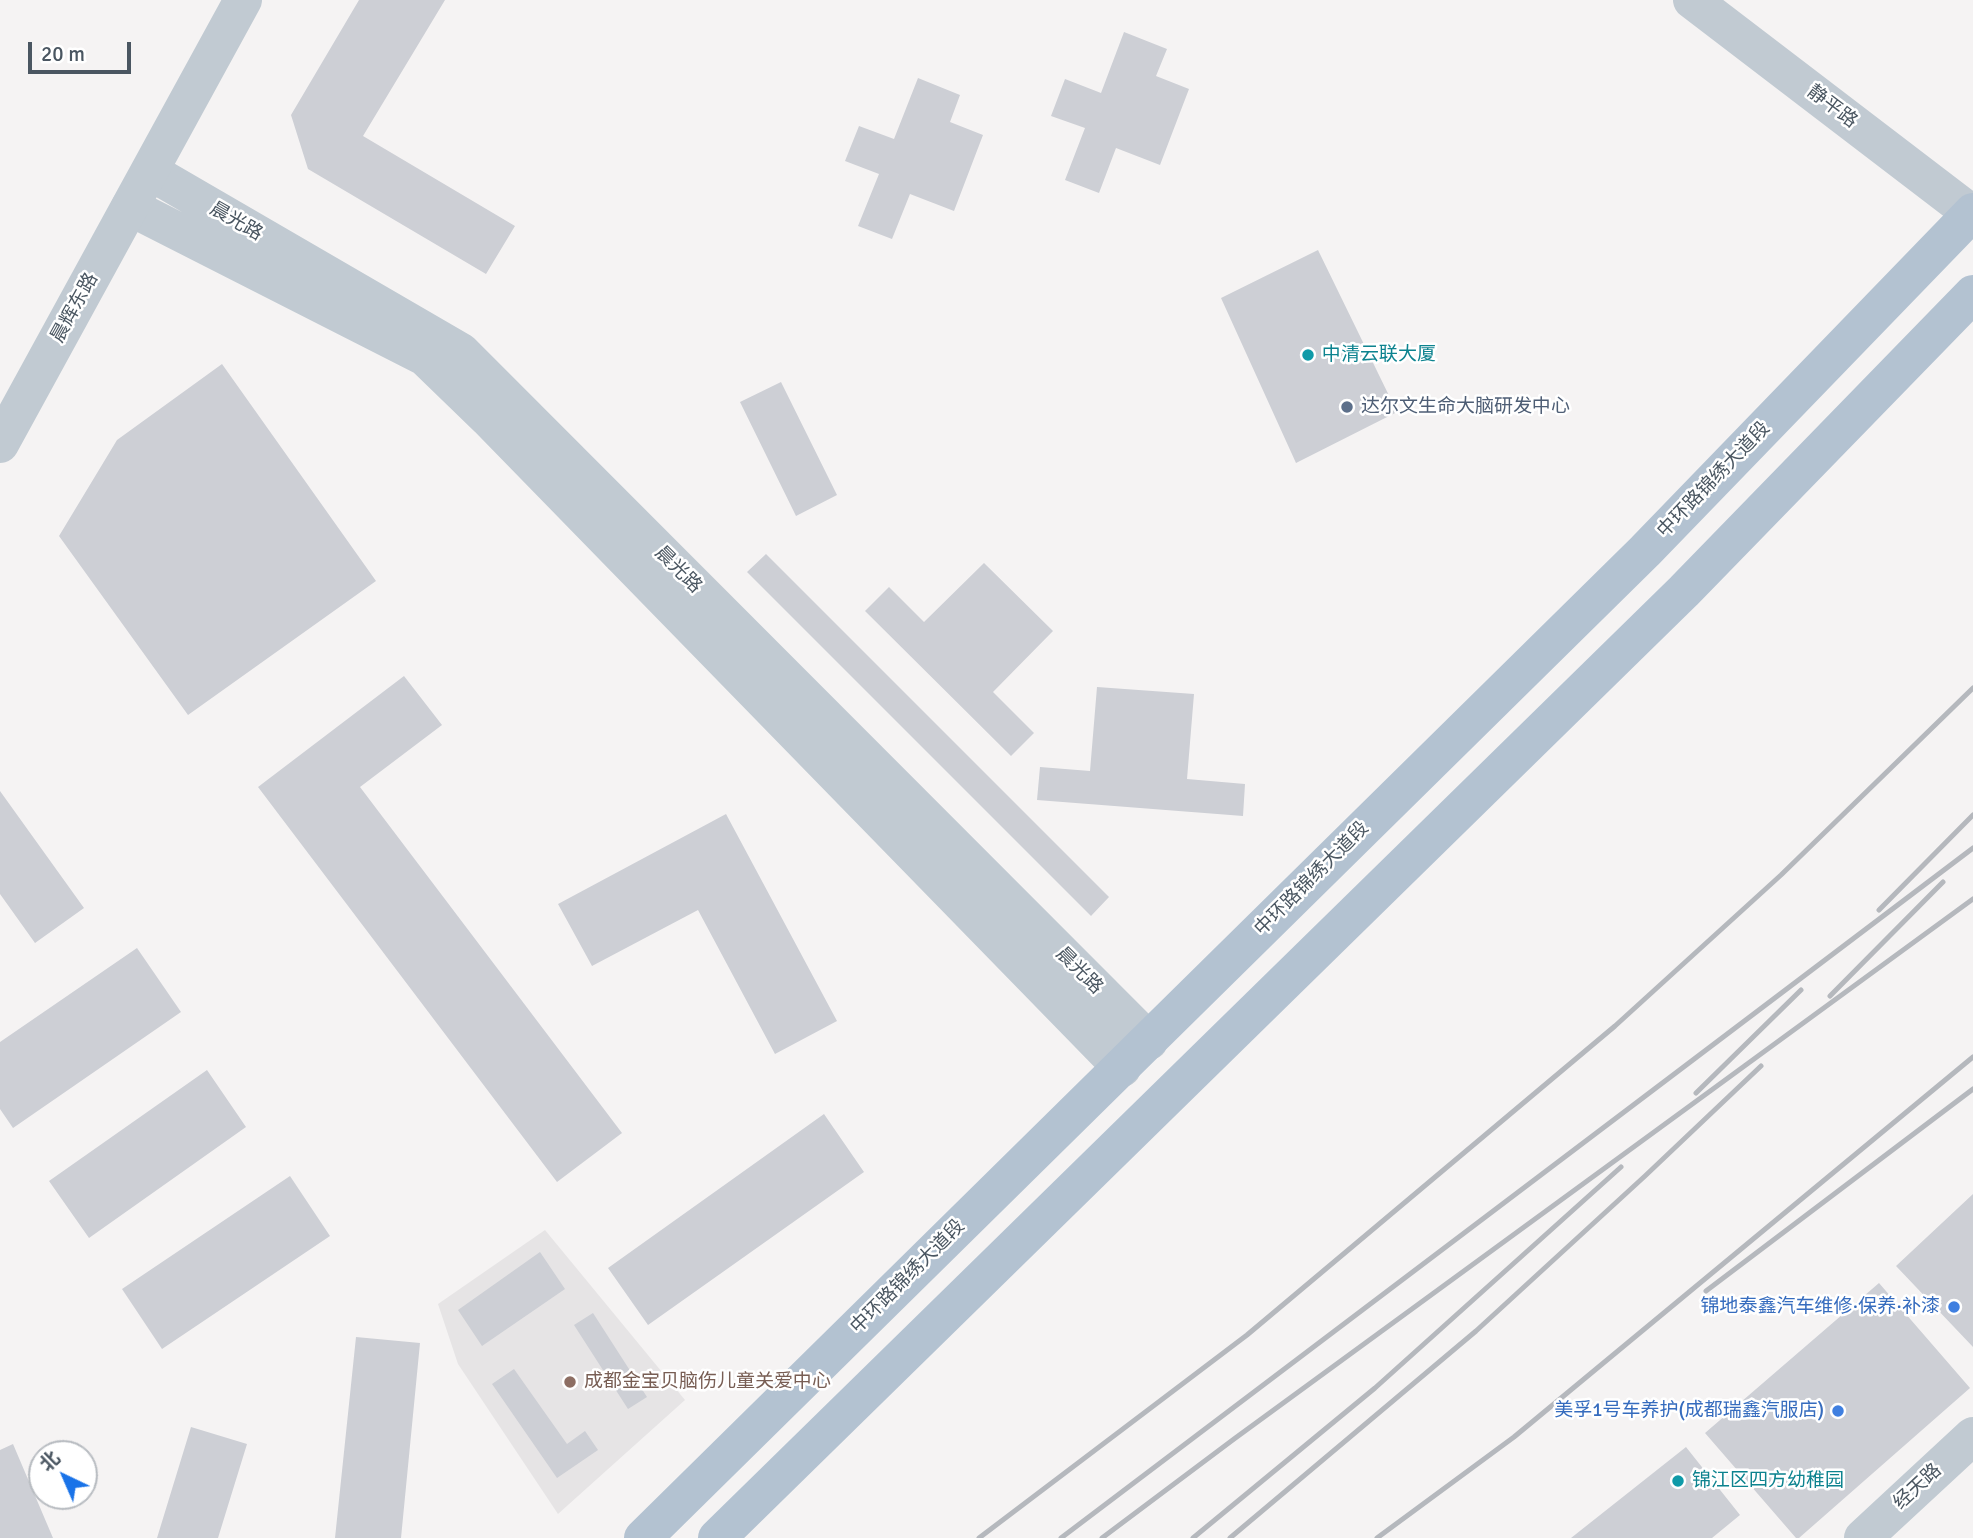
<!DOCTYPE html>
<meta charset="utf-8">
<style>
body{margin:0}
#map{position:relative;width:1973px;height:1538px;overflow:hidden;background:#f5f3f3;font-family:Signika,"Noto Sans SC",sans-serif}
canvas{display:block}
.north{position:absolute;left:28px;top:1440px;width:70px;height:70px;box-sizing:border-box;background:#fff;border:2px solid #b7bbc0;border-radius:50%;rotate:316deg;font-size:19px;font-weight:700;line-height:28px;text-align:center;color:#4a5661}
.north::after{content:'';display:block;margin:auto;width:24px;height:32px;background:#1a73e8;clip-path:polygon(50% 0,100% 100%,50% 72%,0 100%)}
.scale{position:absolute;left:28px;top:42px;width:103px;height:32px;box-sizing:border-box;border:4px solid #4a5661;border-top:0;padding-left:9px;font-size:21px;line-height:24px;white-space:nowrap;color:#4a5661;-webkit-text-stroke:5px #fff;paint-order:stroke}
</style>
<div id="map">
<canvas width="1973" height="1538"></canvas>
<div class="north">北</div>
<div class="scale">20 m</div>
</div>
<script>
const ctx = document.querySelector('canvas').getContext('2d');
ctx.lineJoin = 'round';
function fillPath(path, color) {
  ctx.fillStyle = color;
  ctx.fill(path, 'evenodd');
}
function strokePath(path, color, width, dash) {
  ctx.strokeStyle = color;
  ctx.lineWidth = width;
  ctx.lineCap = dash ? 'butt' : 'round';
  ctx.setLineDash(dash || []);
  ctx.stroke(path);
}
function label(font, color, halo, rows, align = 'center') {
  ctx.font = font + ' Signika,"Noto Sans SC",sans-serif';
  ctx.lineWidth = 5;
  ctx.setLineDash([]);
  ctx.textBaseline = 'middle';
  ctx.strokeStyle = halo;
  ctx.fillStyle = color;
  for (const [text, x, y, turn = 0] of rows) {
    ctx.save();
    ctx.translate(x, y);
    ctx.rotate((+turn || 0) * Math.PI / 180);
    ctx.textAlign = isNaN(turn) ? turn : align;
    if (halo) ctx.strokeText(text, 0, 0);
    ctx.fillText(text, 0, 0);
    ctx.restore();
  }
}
const education = new Path2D(`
 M545,1230L685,1400L558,1514L458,1364L438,1304Z`);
const building = new Path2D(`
 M359,0H445L363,136L515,226L486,274L308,169L291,115Z
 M1124,32L1167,49L1156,76L1189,89L1160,165L1116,148L1099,193L1065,180L1085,128L1051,116L1065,79L1101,93Z
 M918,78L960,95L950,122L983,135L954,211L910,194L892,239L858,226L879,174L845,161L859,126L894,139Z
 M1318,250L1397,412L1296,463L1221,298Z
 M222,364L376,581L188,715L59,536L117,440Z
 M781,382L837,495L796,516L740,402Z
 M766,554L1109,897L1091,916L747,572Z
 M984,563L1053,631L993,692L1034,733L1011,756L865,611L889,587L924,622Z
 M404,676L442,725L360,787L622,1133L557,1182L258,787Z
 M1097,687L1194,694L1187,779L1245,784L1243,816L1037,800L1040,767L1090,771Z
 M0,791L84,908L35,943L0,894Z
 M726,814L837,1021L775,1054L698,910L592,966L558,904Z
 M137,948L181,1012L13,1128L0,1109V1042Z
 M207,1070L246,1127L89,1238L49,1181Z
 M824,1114L864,1172L648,1325L608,1268Z
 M290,1176L330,1236L162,1349L122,1289Z
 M1973,1194V1347L1896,1266Z
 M540,1252L565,1289L482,1346L458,1310Z
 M1879,1283L1970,1388L1799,1538H1796L1705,1433Z
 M593,1313L647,1397L628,1409L574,1325Z
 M356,1337L420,1343L401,1538H335Z
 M514,1369L567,1444L585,1431L598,1450L557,1478L492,1384Z
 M191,1427L247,1444L218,1538H157Z
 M13,1444L53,1538H0V1450Z
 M1686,1447L1740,1515L1712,1538H1571Z`);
const minor = new Path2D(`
 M151,172L461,352L1149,1041
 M130,207L425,357L488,418L1122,1068`);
const tertiary = new Path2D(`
 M1692,0L1972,214
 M0,444L243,0
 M1863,1538L1973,1436`);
const primary = new Path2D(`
 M643,1538L1645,551L1973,212
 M717,1538L1684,591L1973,294`);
const rail = new Path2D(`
 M1879,910L1973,815
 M1830,996L1943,882
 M1696,1093L1801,990
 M1706,1291L1973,1089
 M979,1538L1247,1335L1615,1026L1781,875L1973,688
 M1061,1538L1973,848
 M1102,1538L1234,1439L1973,899
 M1193,1538L1375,1388L1621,1167
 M1230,1538L1476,1331L1645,1176L1761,1066
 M1377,1538L1514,1437L1973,1057`);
const markers = [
 [1308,355,7,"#0f9aa8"],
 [1347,407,7,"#5c6f8a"],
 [1954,1307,7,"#3f7fe0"],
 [570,1382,7,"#8d6e63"],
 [1838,1411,7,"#3f7fe0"],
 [1678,1481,7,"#0f9aa8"]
];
const streetNames = [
 ["静平路",1832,107,37],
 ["晨光路",236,222,30],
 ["晨辉东路",75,308,-61],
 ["中环路锦绣大道段",1714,480,-46],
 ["晨光路",678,570,45],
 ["中环路锦绣大道段",1312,879,-45],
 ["晨光路",1079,971,45],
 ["中环路锦绣大道段",908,1277,-45],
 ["经天路",1918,1487,-43]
];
const cultureNames = [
 ["中清云联大厦",1322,355],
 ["锦江区四方幼稚园",1692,1481]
];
const serviceNames = [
 ["达尔文生命大脑研发中心",1361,407]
];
const shopNames = [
 ["锦地泰鑫汽车维修·保养·补漆",1940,1307],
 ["美孚1号车养护(成都瑞鑫汽服店)",1824,1411]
];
const educationNames = [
 ["成都金宝贝脑伤儿童关爱中心",584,1382]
];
fillPath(education, '#e6e4e5');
fillPath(building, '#cdcfd5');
strokePath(minor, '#c1cad2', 38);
strokePath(tertiary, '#c1cad2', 38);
strokePath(primary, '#b3c2d1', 38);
strokePath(rail, '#b5b8bd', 5);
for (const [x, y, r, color] of markers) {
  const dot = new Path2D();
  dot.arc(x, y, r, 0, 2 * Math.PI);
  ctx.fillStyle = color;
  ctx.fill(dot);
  strokePath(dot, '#fff', 2.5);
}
label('19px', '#4a5661', '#fff', streetNames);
label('19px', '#0d838f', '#fff', cultureNames, 'left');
label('19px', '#4e5e75', '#fff', serviceNames, 'left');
label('19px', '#366cbe', '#fff', shopNames, 'right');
label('19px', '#785e54', '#fff', educationNames, 'left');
</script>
